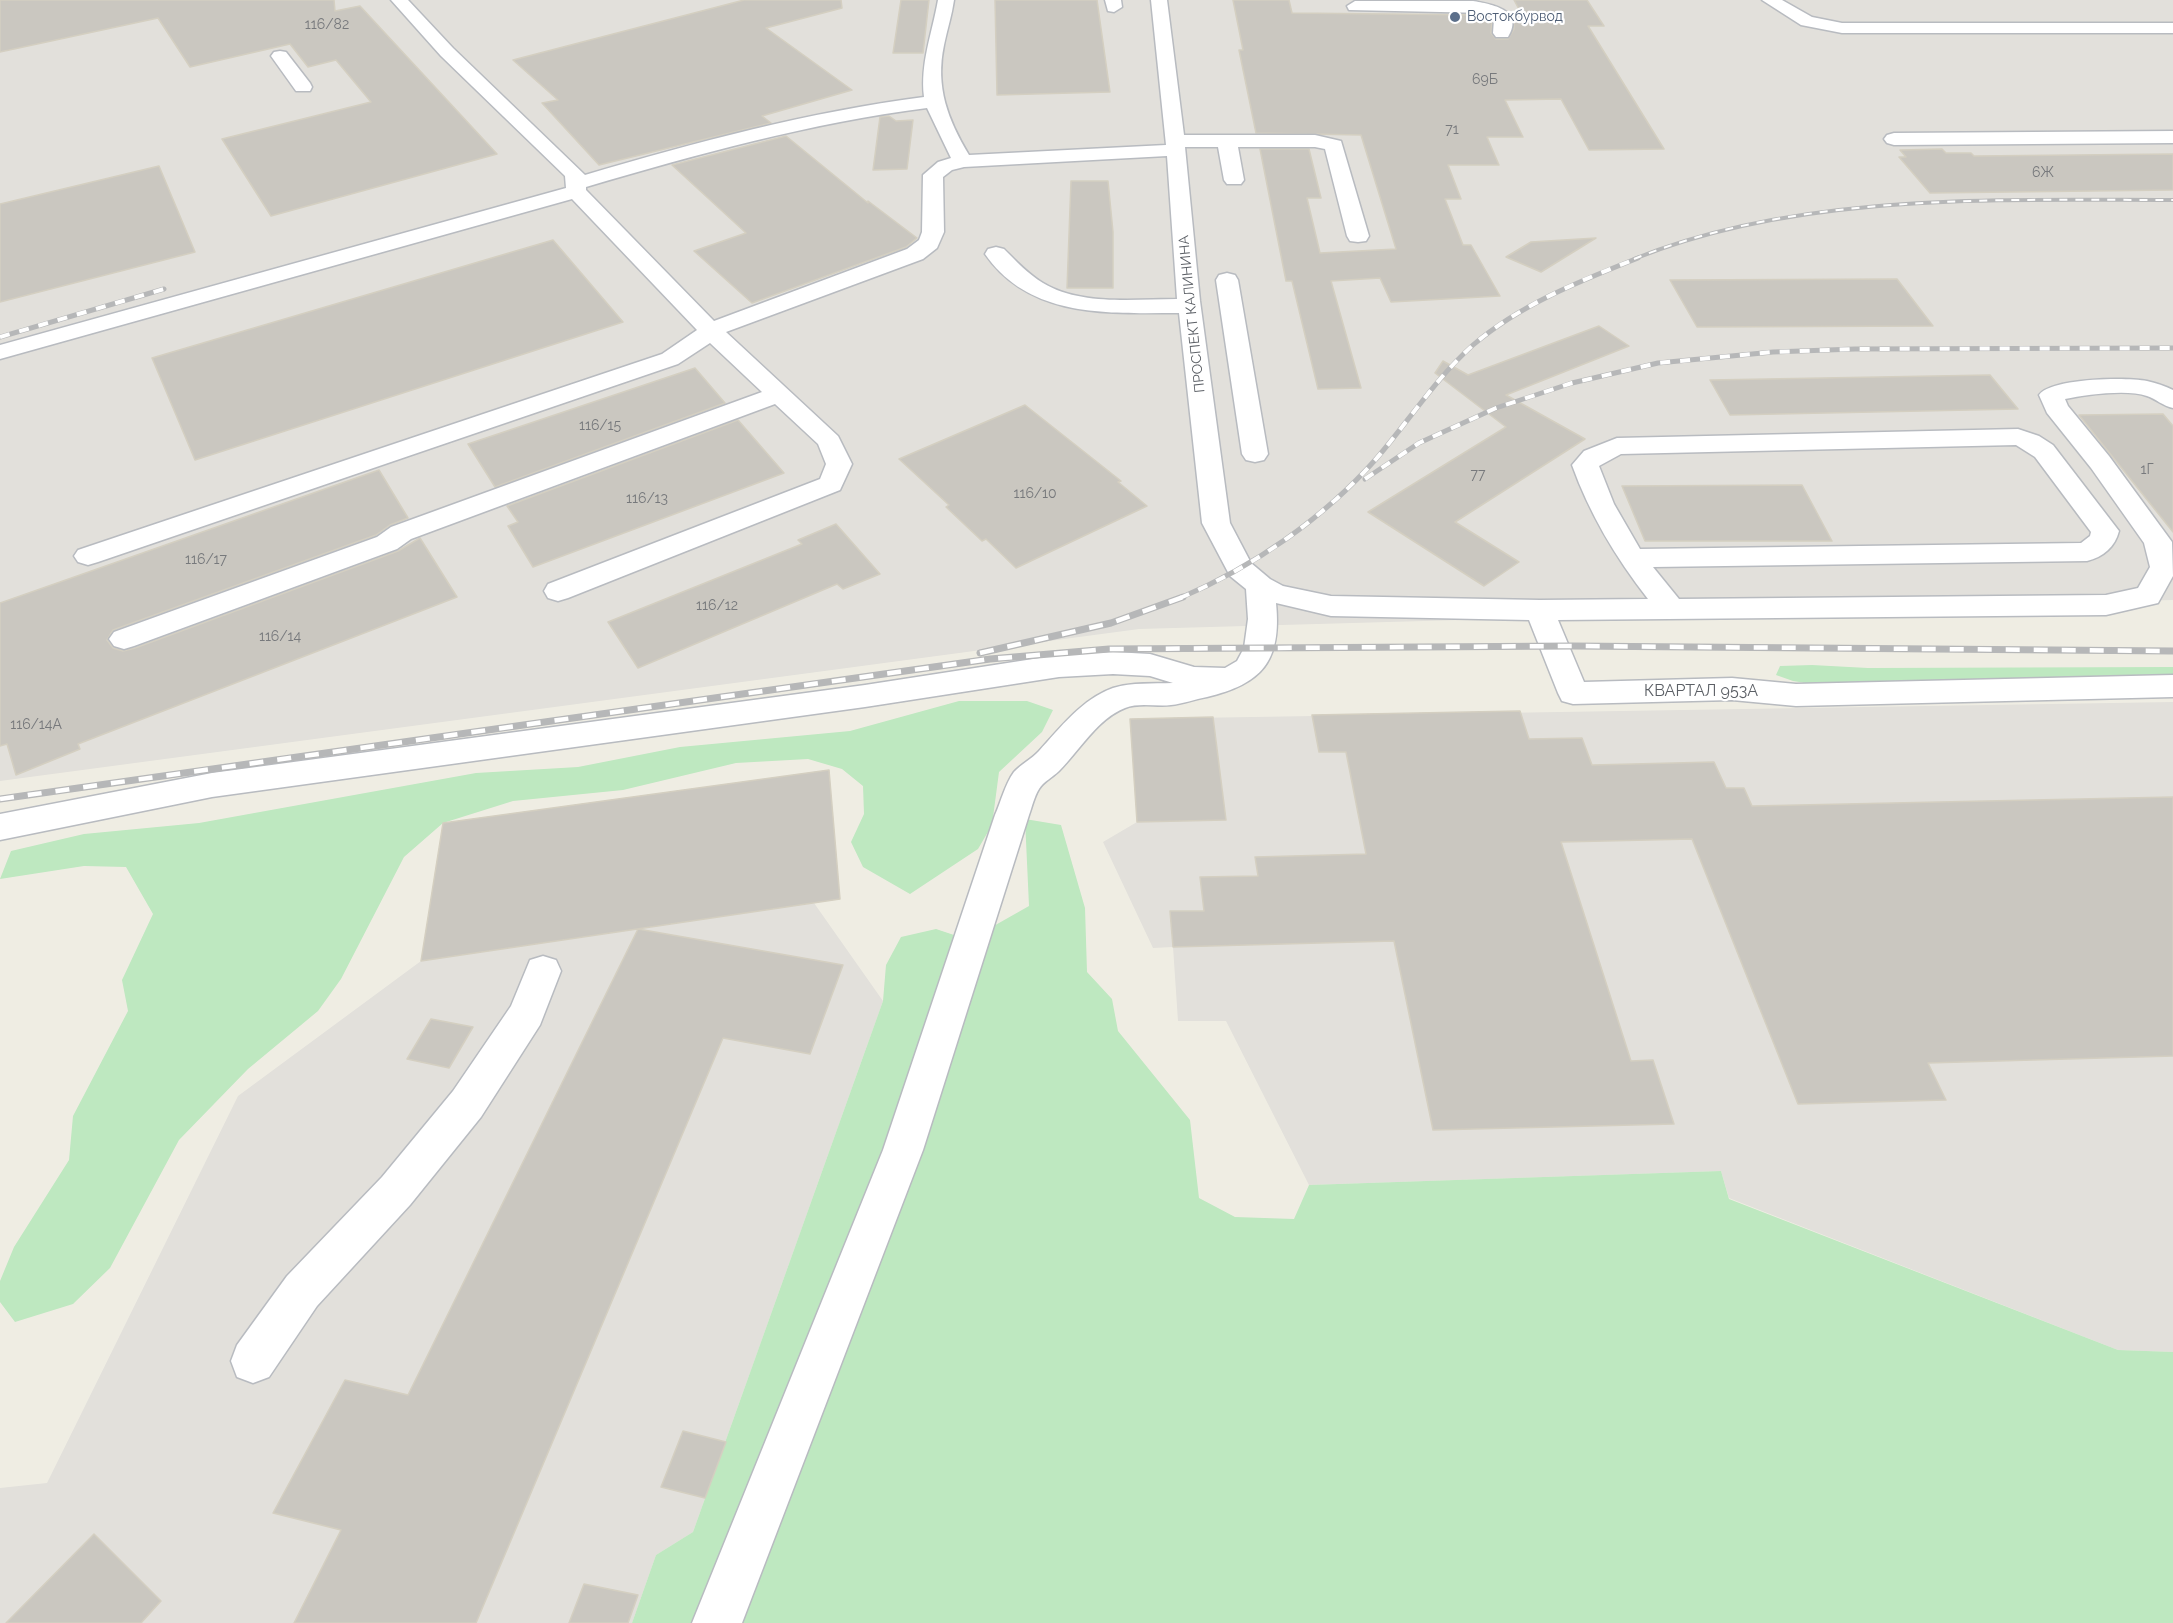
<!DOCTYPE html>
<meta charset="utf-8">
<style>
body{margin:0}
canvas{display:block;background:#efede3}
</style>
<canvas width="2173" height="1623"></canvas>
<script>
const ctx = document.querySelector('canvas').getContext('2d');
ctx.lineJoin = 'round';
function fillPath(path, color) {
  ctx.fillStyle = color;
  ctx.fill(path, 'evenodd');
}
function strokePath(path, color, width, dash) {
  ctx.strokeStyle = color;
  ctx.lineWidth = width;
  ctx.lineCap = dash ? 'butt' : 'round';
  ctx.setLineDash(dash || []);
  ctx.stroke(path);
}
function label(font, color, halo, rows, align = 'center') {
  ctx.font = font + ' Raleway,sans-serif';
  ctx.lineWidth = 4.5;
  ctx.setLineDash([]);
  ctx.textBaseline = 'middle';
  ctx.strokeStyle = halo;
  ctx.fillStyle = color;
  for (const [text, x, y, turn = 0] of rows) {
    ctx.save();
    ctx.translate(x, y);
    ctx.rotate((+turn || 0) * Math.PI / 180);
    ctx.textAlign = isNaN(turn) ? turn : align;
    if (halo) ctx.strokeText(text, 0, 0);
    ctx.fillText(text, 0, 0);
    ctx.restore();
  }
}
const industrial = new Path2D(`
 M0,0H2173V600L1139,629L0,781Z
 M2173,702V1352L2118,1350L1729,1198L1721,1171L1309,1185L1226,1021H1178L1173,947L1153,948L1103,842L1137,822L1130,719Z
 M814,903L883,1001L693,1532L656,1555L632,1623H0V1488L47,1483L238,1096L421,961Z`);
const green = new Path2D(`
 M1812,665L1868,668L2173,667V680L1818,685L1793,681L1776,675L1780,666Z
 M959,701H1027L1053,710L1042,732L999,772L992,825L978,849L910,894L863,867L851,842L864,814L863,786L842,769L808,759L736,763L623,790L513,801L443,823L404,857L341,979L318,1011L248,1069L179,1140L110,1268L73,1304L15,1322L0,1302V1281L14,1247L69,1160L73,1116L128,1011L122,980L153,914L126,867L84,866L0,879L11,851L84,834L199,823L476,773L578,767L680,747L850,731Z
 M1025,819L1061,825L1085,908L1087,972L1112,999L1118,1031L1190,1120L1199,1198L1235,1217L1294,1219L1309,1185L1721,1171L1729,1199L2118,1350L2173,1352V1623H632L656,1555L693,1532L883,1001L886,965L901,937L936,929L969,940L1029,906Z`);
const building = new Path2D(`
 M0,0H334L335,11L360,6L497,154L271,216L222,139L371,102L336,60L308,67L290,44L190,67L158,18L0,52Z
 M744,0H841L842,8L766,28L852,90L762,116L771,123L599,165L542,103L558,100L513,60Z
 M901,0H929L923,53H893Z
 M995,0H1097L1110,92L997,95Z
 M1233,0H1289L1292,13L1485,15L1492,20L1491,33L1496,39H1508L1514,29V20L1511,13H1521L1514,0H1587L1604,26H1588L1664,149L1589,150L1561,99L1505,100L1523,137H1487L1499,165H1448L1461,199H1445L1463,245H1471L1500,296L1391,302L1380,278L1331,281L1361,388L1318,389L1292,281H1286L1260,149H1309L1321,198H1307L1320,253L1396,249L1361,135L1256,133L1239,50H1243Z
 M889,116L896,121L913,120L907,169L873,170L880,117Z
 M786,136L868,203V201L917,238L906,247L752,303L694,251L746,233L672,165Z
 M1942,149L1946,153H1971L1974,156L2173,154V190L1930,193L1899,157H1906L1900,150Z
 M159,166L195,252L0,302V204Z
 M1071,181H1108L1113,232V288H1067Z
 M1596,238L1541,272L1506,257L1531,242Z
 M553,240L623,322L195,460L152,358Z
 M1897,279L1933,326L1697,327L1670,280Z
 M1599,326L1629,346L1506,395L1585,439L1455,522L1519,562L1484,586L1368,512L1506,427L1435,373L1443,361L1468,375Z
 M695,368L725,403L495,487L468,444Z
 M1990,375L2018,409L1730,415L1710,380Z
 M1025,405L1121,481L1118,482L1147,506L1016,568L986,539L982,541L946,507L949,505L899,459Z
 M2163,414L2173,426V532L2079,415Z
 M738,420L784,473L533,567L508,526L518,522L507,506Z
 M379,470L408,518L390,525L376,535L113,630L107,640L113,648L123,651L135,648L398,551L420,538L457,597L78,744L80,749L16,775L7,744L0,746V603Z
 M1802,485L1832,541H1645L1622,486Z
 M836,524L880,574L843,589L837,584L638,668L608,622L802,544L798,540Z
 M1520,711L1529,739L1582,738L1592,765L1714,762L1726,788H1744L1752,806L2173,797V1056L1928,1063L1946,1100L1798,1104L1692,839L1561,842L1631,1061L1653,1060L1674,1124L1433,1130L1394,941L1173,947L1170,911H1204L1200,877L1258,876L1255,857L1366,854L1346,752H1319L1312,715Z
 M1213,717L1226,820L1137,822L1130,719Z
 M829,770L840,899L421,961L443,823Z
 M638,929L843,965L810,1054L723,1038L476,1623H294L341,1530L273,1513L345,1380L408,1395Z
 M431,1019L473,1027L449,1068L407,1059Z
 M683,1431L726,1442L705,1498L661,1487Z
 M94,1534L161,1601L141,1623H6Z
 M584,1584L638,1595L628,1623H569Z`);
const minor = new Path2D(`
 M391,0H408L453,48L585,175C697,142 808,112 924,97C920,63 932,34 938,0H954C952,15 947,30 944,45C935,87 948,120 969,155L1166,145L1151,0H1167L1184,135H1315L1341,141L1369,236L1366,241L1358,242L1350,241L1347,236L1325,149L1315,147H1238L1244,180L1241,184H1227L1224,180L1218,147H1185L1200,301L1230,523L1251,563L1270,579L1283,586L1331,596L1540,600L1648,599C1616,558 1590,515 1572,465L1584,451L1617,438L2018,429L2039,436L2053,445L2119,531C2115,547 2103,557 2087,561L1653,567L1679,599L2106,595L2138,588L2150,567L2144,543L2091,468L2047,413L2039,395C2051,378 2126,377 2147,381C2156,383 2165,386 2173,390V408C2163,406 2156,399 2147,396C2126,389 2086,395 2065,399L2068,406L2109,456L2172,542L2173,576L2158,603L2106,615L1558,620L1584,682L1732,678L1796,684L2173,675V697L1796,706L1732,700L1573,704L1562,701L1558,693L1529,620L1331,616L1276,603C1282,662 1261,684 1207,697C1195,699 1183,704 1171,705C1156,707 1140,702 1125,708C1097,719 1080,750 1059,771C1053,777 1043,782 1039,789C1034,797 1032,807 1029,815L923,1150L742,1623H692L883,1150L995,815C1001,802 1005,784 1014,772C1021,764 1032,759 1039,751C1060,728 1082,699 1113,688C1133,682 1152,684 1173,683L1150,676L1113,674L1059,677L865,707L212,797L0,840V814L212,773L865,685L1059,655L1113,652L1150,654L1194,667L1225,668L1237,661L1244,648L1248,619L1246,589L1230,576L1202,523L1179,313C1109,313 1030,319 985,254L988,249L996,247L1004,249C1016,261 1028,274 1043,283C1081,306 1135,299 1177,299L1167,156L964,167L952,170L943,177L944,232L937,248L923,259L726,332L838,436L852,464L840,490L568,598L558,601L548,598L544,591L548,584L820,479L826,464L818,444L775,404L411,539L397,549L134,646L124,649L114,646L109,639L114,632L377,537L391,527L762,392L710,343L678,364L98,562L88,565L78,562L74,556L78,550L662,354L697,330L572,199L0,359V345L566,188L565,176L441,56ZM927,108L951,158L938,162L923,175L922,232L919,240L907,249L714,321L586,190V187C698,154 810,123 927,108ZM2016,445L2035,457L2091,532L2090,536L2081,543L1640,549L1614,504L1599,466L1621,454Z
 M1105,0H1121L1122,7L1114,12L1108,11Z
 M1762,0H1782L1812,17L1842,23H2173V33H1842L1801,25Z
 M1355,1H1473C1491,4 1525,10 1508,37H1496L1493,33L1494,19L1486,13L1349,10L1347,6Z
 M280,51L286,52L310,83L312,87L310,91H296L271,56L274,52Z
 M2173,131V143L1894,145L1887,143L1884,139L1887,135L1894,133Z
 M1227,273L1235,275L1238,280L1268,454L1264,460L1255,462L1246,460L1242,454L1216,280L1219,275Z
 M543,956L556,960L561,971L540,1025L481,1117L410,1205L317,1306L269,1377L253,1383L237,1377L231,1361L237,1345L287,1276L382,1177L453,1091L511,1006L530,960Z`);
const railFar2 = new Path2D(`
 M1634,259C1798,192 1999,200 2173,200`);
const railFar1 = new Path2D(`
 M0,337L164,289
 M1365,479L1419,443L1496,408L1572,383L1658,363L1773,352L1855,349L2173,348
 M1180,598C1253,567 1323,519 1376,459C1408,422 1436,378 1473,345C1521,304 1580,281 1638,258`);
const rail = new Path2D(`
 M980,653L1111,623L1183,597
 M0,799L990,659L1109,649L1573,646L2173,651`);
const markers = [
 [1455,17,6,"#5c6f8a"]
];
const farServicenames = [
 ["Востокбурвод",1467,17]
];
const numberNames = [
 ["116/82",327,25],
 ["69Б",1485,80],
 ["71",1452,130],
 ["6Ж",2043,173],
 ["116/15",600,426],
 ["1Г",2147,470],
 ["77",1478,475],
 ["116/10",1035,494],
 ["116/13",647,499],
 ["116/17",206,560],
 ["116/12",717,606],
 ["116/14",280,637],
 ["116/14А",36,725]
];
const farStreetnames = [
 ["ПРОСПЕКТ КАЛИНИНА",1192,314,-96]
];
const streetNames = [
 ["КВАРТАЛ 953А",1701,691]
];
fillPath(industrial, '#e2e0db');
fillPath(green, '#bee8c0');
fillPath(building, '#cac7c0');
strokePath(building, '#d4cfc1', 1.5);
strokePath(minor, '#b8bbc0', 3);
fillPath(minor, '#fff');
strokePath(railFar2, '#b6b7b8', 4);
strokePath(railFar1, '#b6b7b8', 5);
strokePath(rail, '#b6b7b8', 7);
strokePath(railFar2, '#fff', 2, [8]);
strokePath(railFar1, '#fff', 4, [10]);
strokePath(rail, '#fff', 4.5, [14]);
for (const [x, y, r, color] of markers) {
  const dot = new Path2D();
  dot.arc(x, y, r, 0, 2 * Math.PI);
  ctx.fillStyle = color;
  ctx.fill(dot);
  strokePath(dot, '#fff', 2);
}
label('14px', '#4e5e75', '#fff', farServicenames, 'left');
label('14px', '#77797c', null, numberNames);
label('14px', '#5b5f65', '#fff', farStreetnames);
label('16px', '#5b5f65', '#fff', streetNames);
</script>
